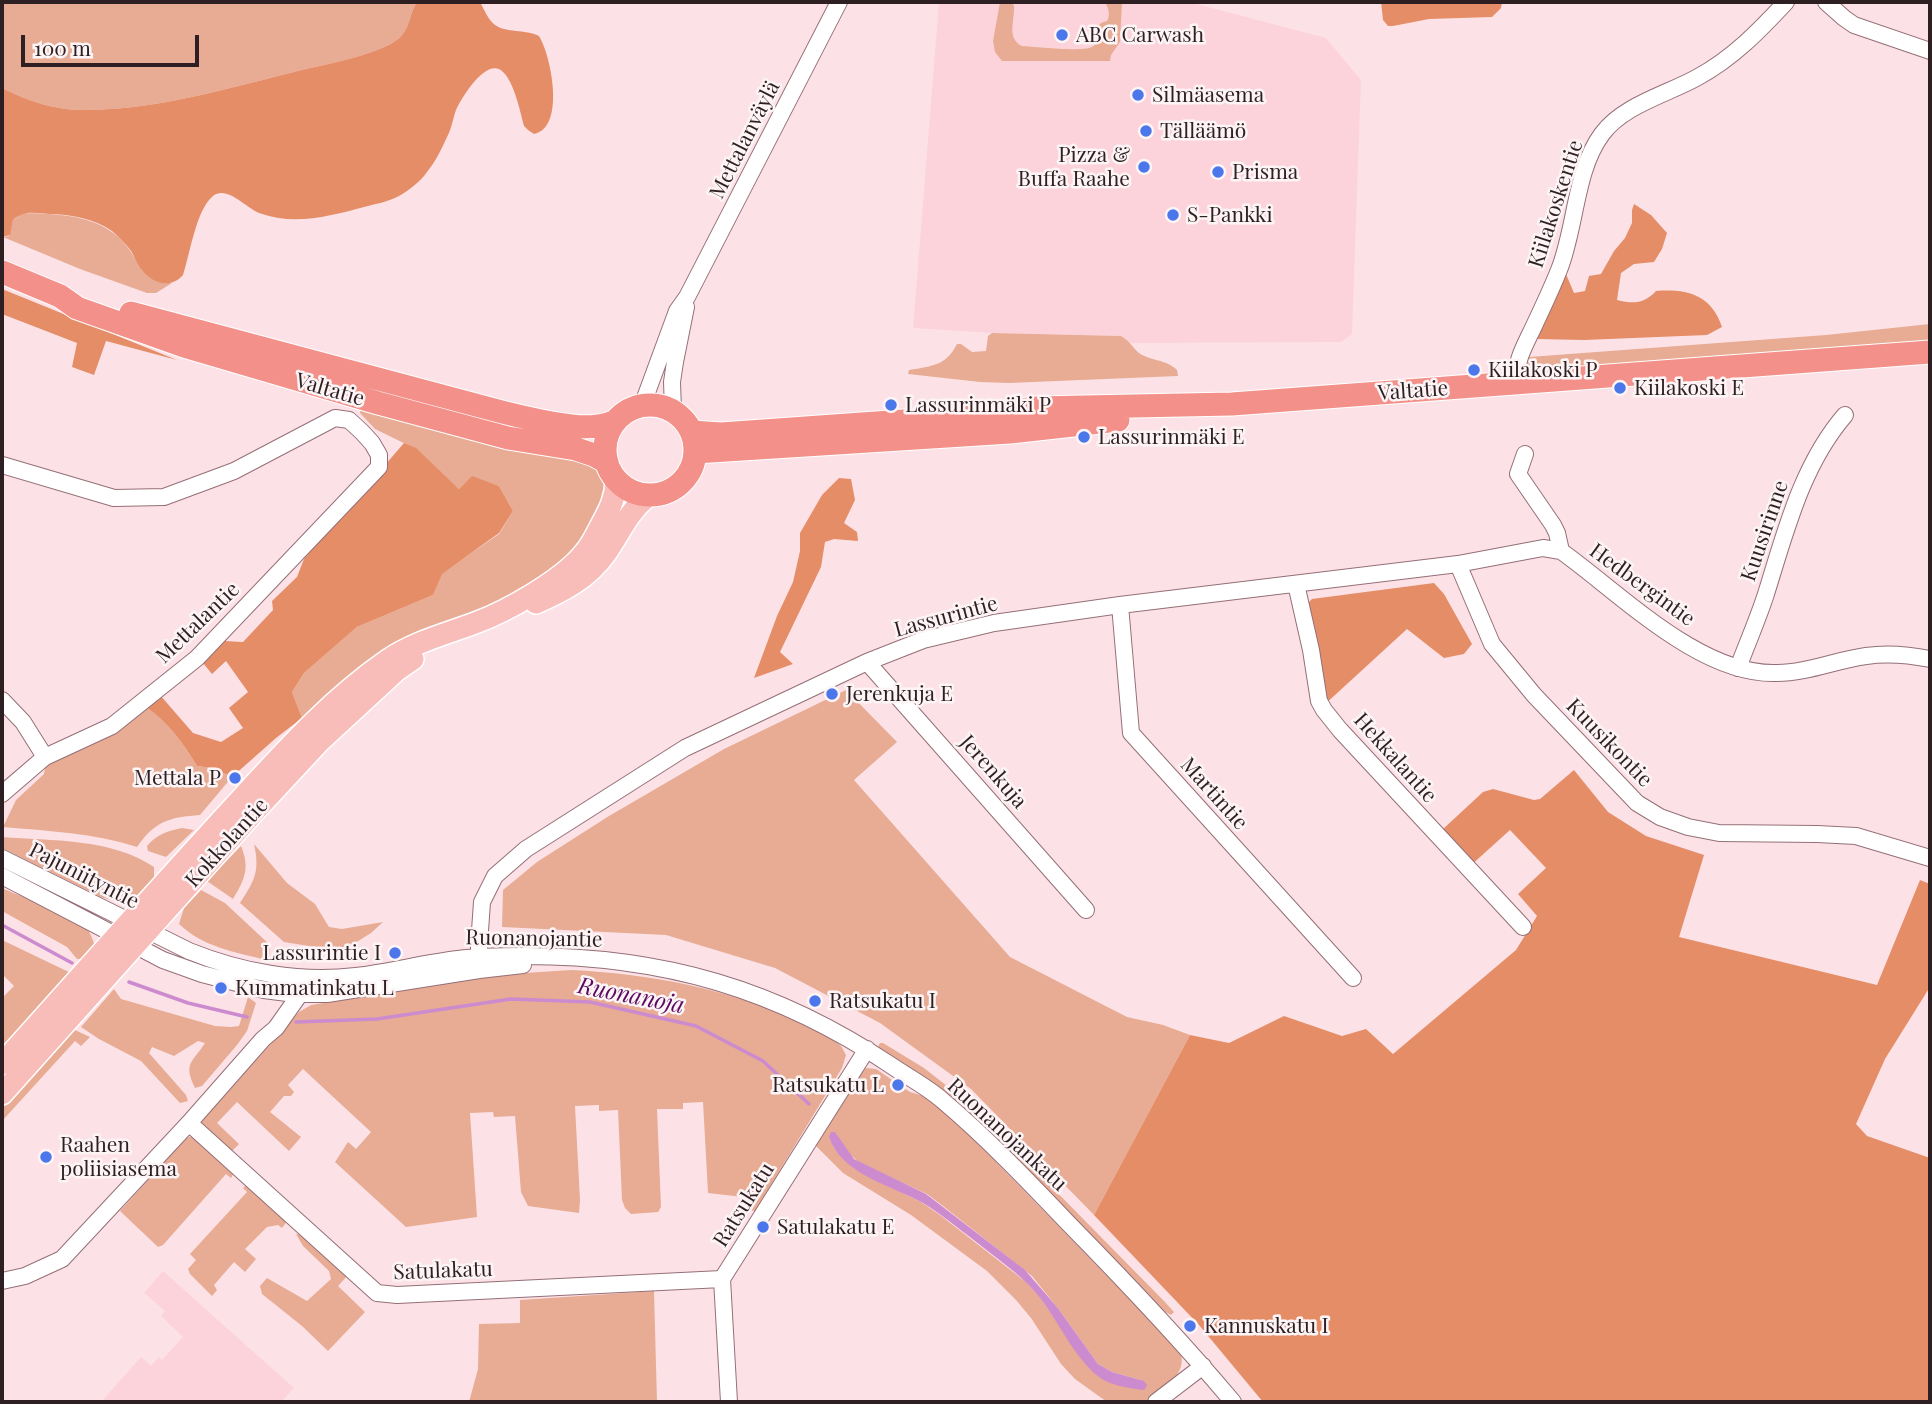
<!DOCTYPE html>
<meta charset="utf-8">
<style>
body{margin:0}
#map{position:relative;width:1932px;height:1404px;overflow:hidden;background:#fce2e7;font-family:"Playfair Display",serif}
canvas{display:block}
.frame{position:absolute;inset:0;border:4px solid #2e1f22;pointer-events:none}
.scale{position:absolute;left:21px;top:35px;width:178px;height:32px;box-sizing:border-box;border:4px solid #2e1f22;border-top:0;padding-left:9px;font-size:21px;line-height:24px;white-space:nowrap;color:#2e1f22;-webkit-text-stroke:5px #fdf4f6;paint-order:stroke}
</style>
<div id="map">
<canvas width="1932" height="1404"></canvas>
<div class="frame"></div>
<div class="scale">100 m</div>
</div>
<script>
const ctx = document.querySelector('canvas').getContext('2d');
ctx.lineJoin = 'round';
function fillPath(path, color) {
  ctx.fillStyle = color;
  ctx.fill(path, 'evenodd');
}
function strokePath(path, color, width, dash) {
  ctx.strokeStyle = color;
  ctx.lineWidth = width;
  ctx.lineCap = dash ? 'butt' : 'round';
  ctx.setLineDash(dash || []);
  ctx.stroke(path);
}
function label(font, color, halo, rows, align = 'center') {
  ctx.font = font + ' "Playfair Display",serif';
  ctx.lineWidth = 5;
  ctx.setLineDash([]);
  ctx.textBaseline = 'middle';
  ctx.strokeStyle = halo;
  ctx.fillStyle = color;
  for (const [text, x, y, turn = 0] of rows) {
    ctx.save();
    ctx.translate(x, y);
    ctx.rotate((+turn || 0) * Math.PI / 180);
    ctx.textAlign = isNaN(turn) ? turn : align;
    if (halo) ctx.strokeText(text, 0, 0);
    ctx.fillText(text, 0, 0);
    ctx.restore();
  }
}
const built = new Path2D(`
 M939,2H1189L1326,38L1361,80L1352,334L1341,342L1130,343L1125,338L1121,336L992,333L913,328Z
 M163,1271L294,1388L281,1402H101L141,1357L151,1366L159,1357L162,1360L183,1337L161,1316L165,1311L144,1293Z`);
const green = new Path2D(`
 M2,2H417C409,14 410,30 398,39C380,54 327,64 302,70C232,87 162,109 88,110C57,111 30,102 2,88Z
 M1000,2H1012L1014,6C1015,21 1006,38 1022,46C1036,47 1082,52 1092,47C1105,39 1089,24 1107,21C1111,14 1108,8 1105,2H1122L1120,42L1111,55L1110,61H1002L995,52L993,41Z
 M23,213C50,214 80,214 104,227C113,232 122,239 128,248C133,254 136,261 140,267C146,276 162,284 172,283L156,293H147L80,269L3,237L9,236L13,220Z
 M1930,324V341L1529,371L1525,369V358L1529,357L1826,335Z
 M992,333L1121,336C1129,340 1132,347 1139,353C1150,361 1166,359 1177,370L1178,376L1009,383L980,382L908,374L909,370C932,366 946,366 957,344H961L972,352L986,351L988,336Z
 M361,405L575,456L594,466L604,482L606,495L588,534L557,567L523,591L403,642L353,675L302,718L292,692L304,673L357,627L433,595L441,574L499,534L513,511L499,486L472,477L459,489L416,449L375,429L360,413Z
 M846,690L897,742L854,780L1010,957L1127,1017L1163,1025L1190,1035L1094,1215L971,1089L880,1023L775,968L666,935L502,927L503,890L537,862L609,816L724,749Z
 M146,707C169,723 183,743 197,766L213,768L232,777L200,815C170,817 155,821 137,847C94,833 48,831 3,827L16,800L44,774L46,761Z
 M182,828L194,830L166,857L148,851L147,846C156,835 167,831 182,828Z
 M2,837C52,841 111,838 154,867V878L132,901L118,902L101,897L2,848Z
 M254,844L287,883L315,904L329,927L342,929L383,922L371,933L347,948L315,947L284,942L240,903C255,880 260,871 254,844Z
 M241,846C250,868 245,879 233,899L207,881Z
 M2,888C24,899 74,911 88,930C91,934 93,941 95,946L87,959H77L67,947L2,911Z
 M201,890L225,903L270,945V954L266,960C235,952 203,947 179,924L184,908Z
 M2,940L73,974L2,1055V998L14,986L2,974Z
 M571,970C649,974 728,988 799,1022C810,1028 832,1037 841,1046C843,1049 844,1052 846,1055L842,1068L755,1211L744,1209L743,1197L708,1193L703,1102L683,1103V1109H657L661,1207L658,1212L631,1214L625,1208L622,1200L618,1110L599,1111V1105L575,1106L580,1200L579,1213L528,1206L521,1192L515,1116L494,1117L493,1112L470,1113L477,1217L406,1227L335,1162L348,1142L356,1149L371,1132L303,1069L288,1085L294,1092L291,1096H284L270,1112L301,1137L289,1151L237,1102L217,1123L239,1144L233,1150L229,1152L200,1123L299,1012L311,1005L494,975Z
 M114,989L121,999L215,1026L231,1027L239,1026L248,997L256,1003L247,1031L237,1045L202,1086L195,1088C183,1063 192,1063 205,1043L198,1041L174,1056L152,1047L149,1053L186,1095L188,1101L180,1103L141,1061L99,1039L81,1027Z
 M75,1030L90,1037L81,1046L75,1041L2,1121V1104Z
 M880,1043H883L924,1068L970,1104L1164,1301L1174,1312L1171,1315L1158,1308L920,1075L878,1047Z
 M866,1068L876,1069L910,1092L927,1097L960,1125L1180,1351C1189,1375 1162,1389 1146,1402H1107L1075,1379L1061,1364L1031,1318L1016,1300L987,1271L911,1215L843,1173L816,1146V1142L860,1072ZM829,1137L860,1163L927,1194L943,1206L1032,1276L1057,1307L1098,1364L1112,1372L1144,1381L1091,1370L1039,1296L1026,1282L940,1215L921,1202L854,1168L835,1149Z
 M189,1137H198L235,1171L231,1178L226,1174L163,1245L158,1247L120,1211L184,1140Z
 M248,1183L288,1220L282,1228L278,1225L267,1227L245,1249L256,1259L245,1272L234,1262L214,1285L217,1290L212,1296L190,1274L188,1269L196,1260L190,1254L247,1192L243,1188Z
 M296,1234L306,1235L348,1275L338,1286L365,1312L328,1351L302,1326L262,1294L260,1286L267,1278L307,1301L331,1279L329,1271L303,1246Z
 M654,1291L657,1402H469L478,1369L479,1324L520,1323V1300Z`);
const forest = new Path2D(`
 M417,2H480C484,9 488,20 495,25C506,33 525,29 539,36C551,55 566,128 534,134L528,130L524,126C520,111 514,82 503,72C487,56 462,97 456,110C453,118 452,127 448,135C442,148 436,161 427,172C420,182 409,190 399,196C388,202 375,204 364,207C330,216 294,226 259,213C246,208 227,185 213,196C196,210 190,254 183,275C171,289 153,284 142,270C137,265 135,257 131,251C126,244 119,237 112,231C95,219 70,214 49,214C35,213 24,210 13,220L10,235L2,237V88C30,102 57,111 88,110C162,109 232,87 302,70C327,64 380,54 398,39C410,30 409,14 417,2Z
 M1381,2H1502L1501,8L1492,17L1429,19L1393,26H1388L1383,20Z
 M1634,204L1651,215L1667,233L1662,249L1654,262L1634,264L1621,273L1617,300C1633,304 1644,304 1656,291C1686,289 1711,294 1722,327L1707,335L1584,340L1536,339L1566,274L1574,293L1585,291L1589,276L1601,274L1614,251L1625,238L1632,223V210Z
 M2,289L177,360L106,341L94,375L72,367L77,343L2,314Z
 M404,443L416,448L459,489L472,476L499,486L513,511L499,533L442,574L433,595L357,627L304,673L292,692L302,718L276,738L232,777L213,768L197,766C183,743 169,723 146,707L160,695L193,733L221,742L243,728L229,708L248,692L226,661L212,674L203,663L224,641L243,642L273,610L272,601L297,577L304,559Z
 M839,478L851,479L855,500L844,523L857,532L858,541L834,539L825,542L821,567L780,652L793,664L754,678L777,616L793,582L800,551V533L822,495Z
 M1434,583L1444,594L1472,644L1464,654L1444,658L1407,629L1323,706L1304,607L1312,599Z
 M1574,770L1608,812L1646,836L1704,855L1679,937L1877,985L1920,880L1930,884V991L1928,990L1885,1059L1856,1124L1867,1136L1930,1158V1402H1263L1199,1325L1094,1215L1190,1035L1229,1043L1284,1016L1342,1036L1366,1029L1393,1054L1516,950L1537,916L1518,894L1546,868L1510,830L1469,867L1442,830L1483,792L1493,789L1534,800L1540,799Z`);
const water = new Path2D(`
 M831,1132H835L854,1159L926,1194L1025,1270L1057,1307L1098,1364L1112,1372L1144,1381L1147,1385L1145,1389L1142,1390C1132,1388 1120,1387 1110,1383C1079,1371 1058,1318 1036,1293C1019,1273 996,1258 975,1241C958,1228 941,1214 923,1203C891,1185 842,1175 829,1137Z`);
const stream = new Path2D(`
 M2,925L72,963
 M129,982L188,1003L247,1017
 M296,1022L377,1019L511,999L590,1002L696,1026L763,1061L809,1104`);
const minor = new Path2D(`
 M1826,2L1844,18L1854,25L1930,51
 M1516,383C1515,362 1524,347 1533,328C1542,309 1551,290 1559,270C1576,228 1575,170 1602,134C1623,105 1668,94 1698,77C1733,58 1760,30 1786,2
 M642,406L677,311L687,297L839,2
 M673,410L672,382L675,362L686,307
 M1525,454L1518,474L1553,525L1557,533L1561,551C1620,593 1700,676 1777,673C1807,673 1836,660 1866,656C1886,653 1910,655 1930,659
 M2,465L114,498L164,497L234,471L335,418L349,420L362,432L372,443L379,455V467L197,658L112,726L45,757L2,794
 M1458,564L1492,644L1534,695L1637,803L1660,817L1688,827L1719,833L1817,834L1856,836L1930,858
 M1296,584L1311,650L1319,701L1324,710L1340,730L1523,927
 M1120,605L1131,733L1353,978
 M867,662L1086,910
 M1738,668C1747,644 1757,621 1765,597C1785,534 1801,466 1845,415
 M2,700L23,722L45,757
 M2,858L189,951C241,972 300,983 356,976C390,972 424,963 458,959C480,956 502,956 525,956C663,956 777,989 892,1066C908,1077 927,1087 942,1100C987,1138 1028,1181 1068,1223C1125,1281 1181,1340 1233,1402
 M2,876L163,960L202,974L264,990L295,994H327L479,970L523,965
 M479,970V945L482,902L495,876L526,849L685,748L867,662L923,640L994,623L1120,605L1458,564L1543,548L1561,551
 M189,1123L377,1293L397,1295L722,1279
 M2,1281L25,1276L62,1259L189,1123L263,1039L276,1028L300,994V987
 M729,1402L722,1279L867,1049
 M1156,1402L1203,1366`);
const major = new Path2D(`
 M536,603C564,591 588,578 606,553C620,533 628,512 648,496
 M2,1064C77,980 152,896 228,813C278,759 327,702 388,660C414,642 446,634 475,623C508,611 564,579 585,552C591,545 595,537 599,529C608,512 616,499 616,480
 M2,1094L254,812L319,742L397,670L413,659`);
const highway = new Path2D(`
 M2,272L60,296L77,308L184,346L378,403L508,438L576,449L594,455L607,462
 M131,313L502,412C526,418 574,430 597,426C603,426 608,424 614,422
 M605 450a45 45 0 1 1 90 0a45 45 0 1 1-90 0Z
 M692,432L721,434L975,416L1036,408L1232,404L1930,352
 M695,452L1010,432L1118,420`);
const markers = [
 [1062,35,7,"#4c77ea"],
 [1138,95,7,"#4c77ea"],
 [1146,131,7,"#4c77ea"],
 [1144,167,7,"#4c77ea"],
 [1218,172,7,"#4c77ea"],
 [1173,215,7,"#4c77ea"],
 [1474,370,7,"#4c77ea"],
 [1620,388,7,"#4c77ea"],
 [891,405,7,"#4c77ea"],
 [1084,437,7,"#4c77ea"],
 [832,694,7,"#4c77ea"],
 [235,778,7,"#4c77ea"],
 [395,953,7,"#4c77ea"],
 [221,988,7,"#4c77ea"],
 [815,1001,7,"#4c77ea"],
 [898,1085,7,"#4c77ea"],
 [46,1157,7,"#4c77ea"],
 [763,1227,7,"#4c77ea"],
 [1190,1326,7,"#4c77ea"]
];
const poiNames = [
 ["ABC Carwash",1076,35],
 ["Silmäasema",1152,95],
 ["Tälläämö",1160,131],
 ["Pizza &",1130,155,"right"],
 ["Buffa Raahe",1130,179,"right"],
 ["Prisma",1232,172],
 ["S-Pankki",1187,215],
 ["Kiilakoski P",1488,370],
 ["Kiilakoski E",1634,388],
 ["Lassurinmäki P",905,405],
 ["Lassurinmäki E",1098,437],
 ["Jerenkuja E",846,694],
 ["Mettala P",221,778,"right"],
 ["Lassurintie I",381,953,"right"],
 ["Kummatinkatu L",235,988],
 ["Ratsukatu I",829,1001],
 ["Ratsukatu L",884,1085,"right"],
 ["Raahen",60,1145],
 ["poliisiasema",60,1169],
 ["Satulakatu E",777,1227],
 ["Kannuskatu I",1204,1326]
];
const streetNames = [
 ["Mettalanväylä",745,140,-63],
 ["Kiilakoskentie",1556,204,-72],
 ["Valtatie",330,390,16],
 ["Valtatie",1413,391,-4],
 ["Kuusirinne",1765,531,-71],
 ["Hedbergintie",1642,585,36],
 ["Lassurintie",946,617,-15],
 ["Mettalantie",198,623,-44],
 ["Kuusikontie",1609,743,46],
 ["Hekkalantie",1395,758,48],
 ["Jerenkuja",993,772,49],
 ["Martintie",1214,794,48],
 ["Kokkolantie",227,843,-48],
 ["Pajuniityntie",84,876,27],
 ["Ruonanojantie",534,939,1],
 ["Ruonanojankatu",1007,1135,43],
 ["Ratsukatu",744,1205,-58],
 ["Satulakatu",443,1271,-2]
];
const waterNames = [
 ["Ruonanoja",631,996,11]
];
fillPath(built, '#fcd3db');
fillPath(green, '#e7ac93');
fillPath(forest, '#e58d67');
fillPath(water, '#cc8bcf');
strokePath(stream, '#cc8bcf', 3.5);
strokePath(minor, '#956f77', 18);
strokePath(major, '#fff', 24);
strokePath(highway, '#fff', 25);
strokePath(minor, '#fff', 16);
strokePath(major, '#f8bcb9', 21);
strokePath(highway, '#f3908a', 23);
for (const [x, y, r, color] of markers) {
  const dot = new Path2D();
  dot.arc(x, y, r, 0, 2 * Math.PI);
  ctx.fillStyle = color;
  ctx.fill(dot);
  strokePath(dot, '#fdf4f6', 2.5);
}
label('21px', '#2e1f22', '#fdf4f6', poiNames, 'left');
label('21px', '#2e1f22', '#fdf4f6', streetNames);
label('italic 23px', '#5b0a62', '#fdf4f6', waterNames);
</script>
